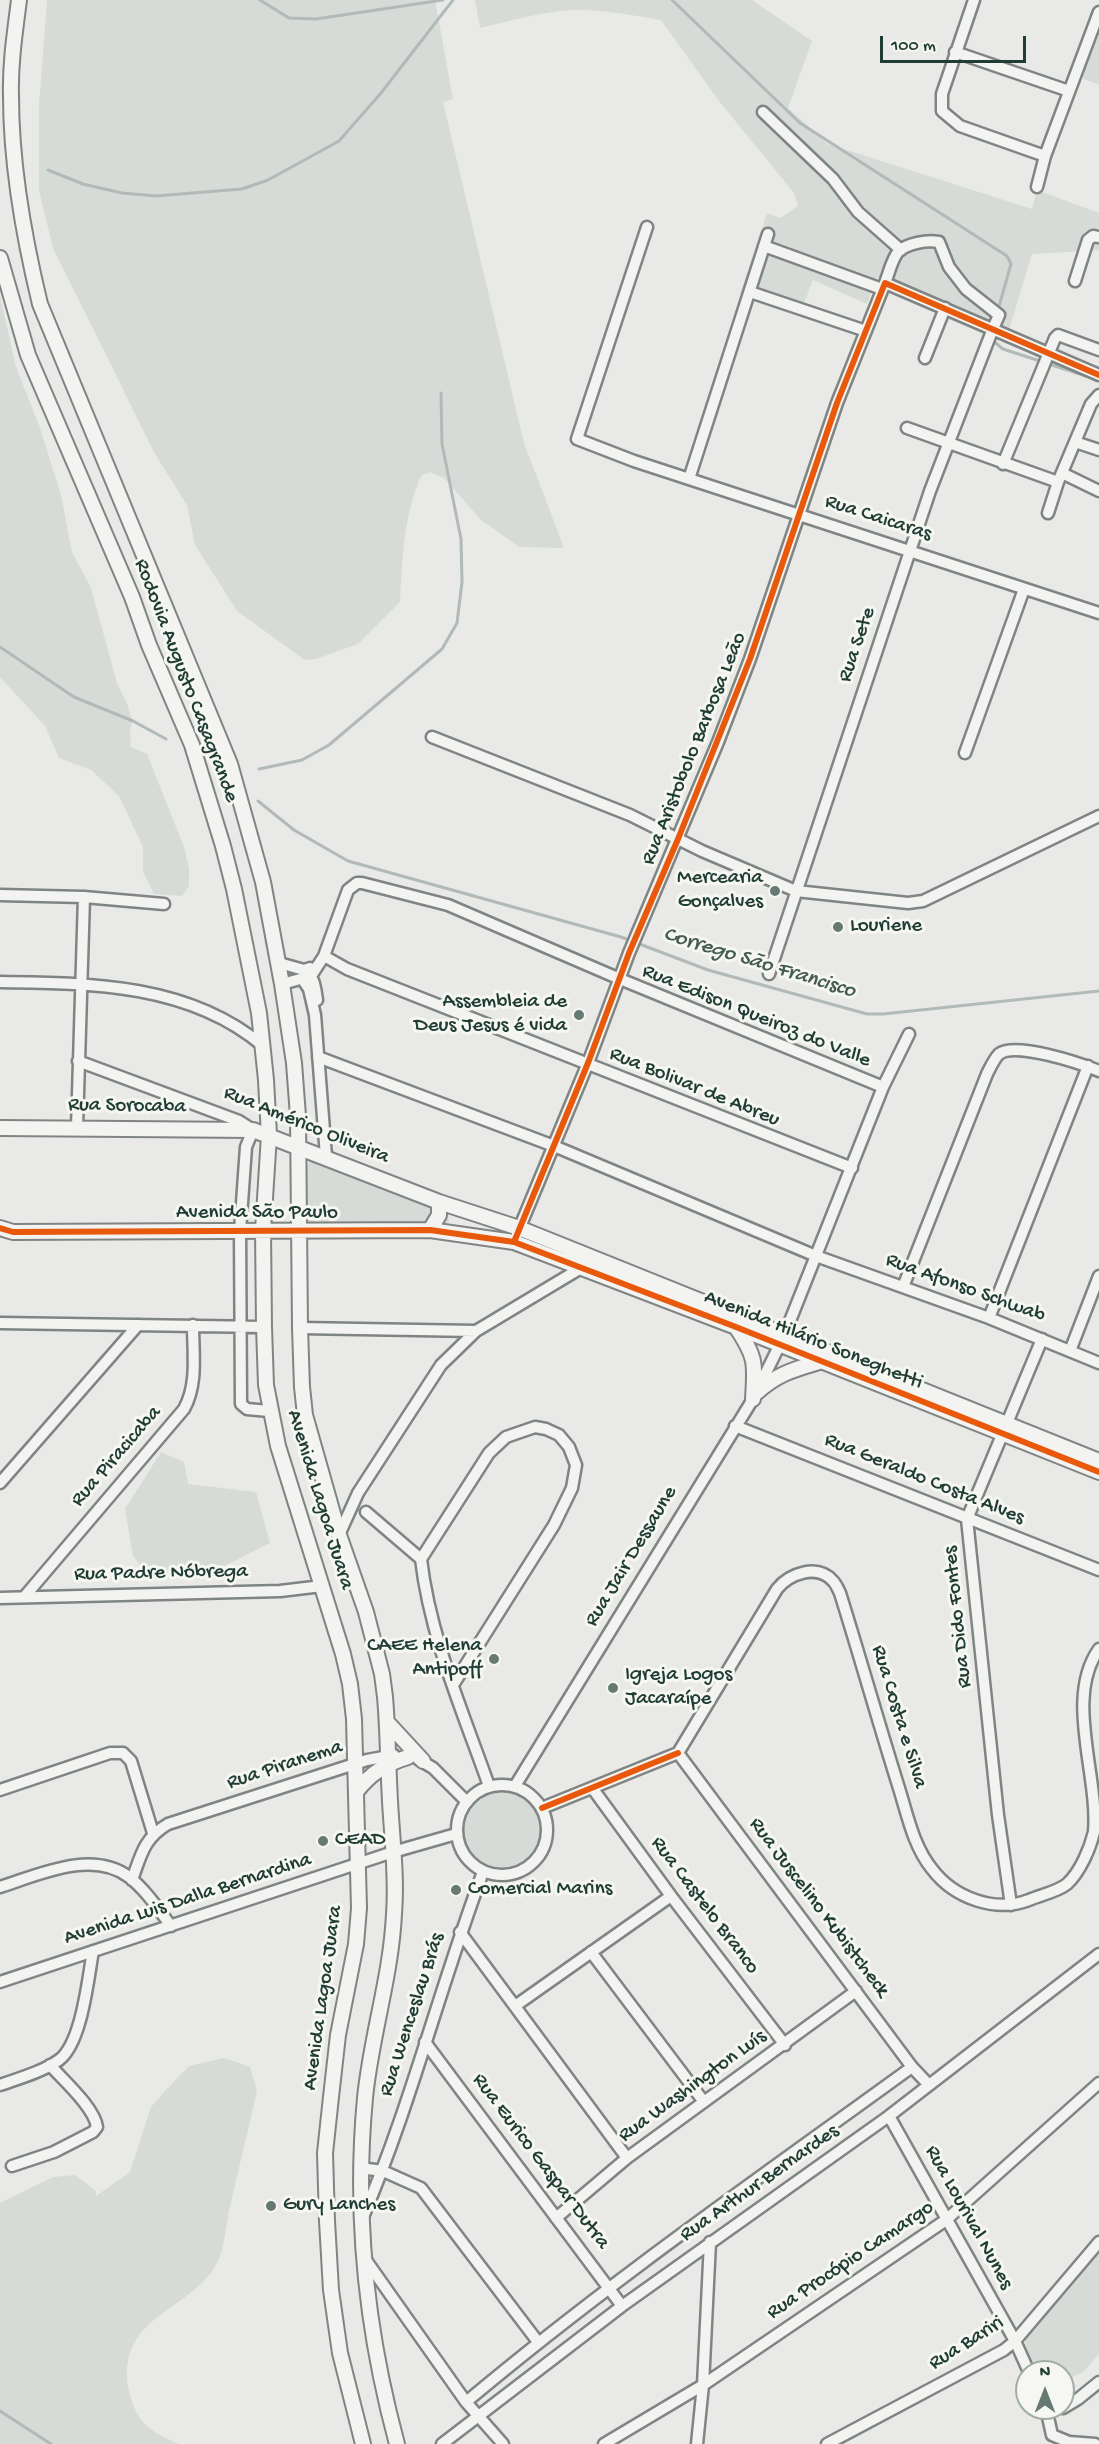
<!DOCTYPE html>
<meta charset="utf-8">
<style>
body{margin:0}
#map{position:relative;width:1099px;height:2444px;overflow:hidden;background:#e9eae8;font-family:"Gochi Hand",sans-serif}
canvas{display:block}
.north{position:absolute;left:1015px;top:2360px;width:60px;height:60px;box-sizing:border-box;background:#f6f6f2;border:2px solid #a0aca6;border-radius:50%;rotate:0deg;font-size:16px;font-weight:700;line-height:24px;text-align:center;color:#1f3d34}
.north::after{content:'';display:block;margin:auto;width:21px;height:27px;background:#667a73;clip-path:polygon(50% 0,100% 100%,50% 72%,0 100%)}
.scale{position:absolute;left:880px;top:36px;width:146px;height:27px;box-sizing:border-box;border:3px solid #1f3d34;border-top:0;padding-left:8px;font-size:18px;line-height:21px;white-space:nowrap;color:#1f3d34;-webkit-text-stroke:4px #f6f6f2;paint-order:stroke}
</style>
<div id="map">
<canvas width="1099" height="2444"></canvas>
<div class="north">N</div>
<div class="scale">100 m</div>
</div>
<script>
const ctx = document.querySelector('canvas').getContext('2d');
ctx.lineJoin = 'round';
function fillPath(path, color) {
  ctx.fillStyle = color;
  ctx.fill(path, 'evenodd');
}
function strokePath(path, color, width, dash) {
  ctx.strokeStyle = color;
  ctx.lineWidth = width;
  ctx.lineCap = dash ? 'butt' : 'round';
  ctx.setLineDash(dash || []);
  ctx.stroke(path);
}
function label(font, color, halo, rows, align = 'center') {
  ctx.font = font + ' "Gochi Hand",sans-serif';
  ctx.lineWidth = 6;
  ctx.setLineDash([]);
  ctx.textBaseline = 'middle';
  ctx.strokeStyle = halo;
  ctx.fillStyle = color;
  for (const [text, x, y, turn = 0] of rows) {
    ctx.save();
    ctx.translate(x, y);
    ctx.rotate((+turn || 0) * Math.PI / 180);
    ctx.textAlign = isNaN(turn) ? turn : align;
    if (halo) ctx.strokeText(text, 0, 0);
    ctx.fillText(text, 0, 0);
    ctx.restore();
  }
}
const green = new Path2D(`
 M47,0H435L453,99L443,102L524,443L564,548L519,547L481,520L444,478L430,472L421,476C404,514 402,560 400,602L358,644L316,659L305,660L237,611L195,545L187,505L155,454L53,248L39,191V105Z
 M475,0H752L812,41L788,108L828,144L1032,209L1037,190L1099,213V250L1032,254L1009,330L877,277L867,304L813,280L800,314L740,294L767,213L780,218L798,206L794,193L719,101L661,20C632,15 602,9 572,10C541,12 510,21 480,28Z
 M1099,30V85L1082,78Z
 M0,296L16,367L40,428L61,495L72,552L91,588L117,683L128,706L132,722L130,731L131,747L147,754L184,847L189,869V886L182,896L154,894L143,872V847L119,796L91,770L59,758L45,726L0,677Z
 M312,1160L448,1211L449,1221L445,1226L308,1224L306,1165Z
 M161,1452L184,1462L188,1484L256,1492L270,1543L209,1574H147L133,1556L125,1509Z
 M464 1831a39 39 0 1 1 78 0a39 39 0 1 1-78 0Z
 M224,2058L250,2067L257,2091C248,2131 238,2171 229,2211C226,2226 225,2242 220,2256C200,2311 113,2312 129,2391C136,2422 150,2432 179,2444H0V2203L53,2177L75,2175L95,2190L96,2196L130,2172L151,2107L166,2090L189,2066Z
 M1099,2237V2354L1083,2372L1063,2382V2372H1041C1030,2357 1022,2351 1027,2333Z`);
const stream = new Path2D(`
 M260,0L289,18L316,19L443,0
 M672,0L800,123L1007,256L1011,264L998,310
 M48,170L83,184L122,193L156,196L242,189L268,180L339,141L381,93L453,0
 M992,340L1003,349L1095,379
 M0,647L74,697L133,721L166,739
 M259,769L302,760L329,745L442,649L457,623L462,582L461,539L442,444L441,393
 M258,801L294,830L348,861L621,937L708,970L867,1014H883L1099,991
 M0,2411L51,2444`);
const street = new Path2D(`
 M974,0L942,94V111L960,126L1045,156
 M955,52L1069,91
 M763,112L833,179L858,212L901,250
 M1037,187L1045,156L1099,12
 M647,227L577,439L634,461L1099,613
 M764,246L882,289
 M1075,281L1088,240L1093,236L1099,237
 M750,292L866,331
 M925,358L945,308
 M907,428L1058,482
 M1075,442L1099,450
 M1003,464L1055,338L1058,335L1099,350
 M1062,473L1099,491
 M689,479L768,234
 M1048,513L1058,482L1091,404L1099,395
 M432,737L630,815L702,851L796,891L908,903L923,901L1099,816
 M965,753L1024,589
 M0,895L84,897L164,904
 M324,956L347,969L852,1168
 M279,963L304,970L310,968
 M304,970C315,977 315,988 317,1000
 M769,974L930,491L992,331L999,315L966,289L949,267L939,242C927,240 907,243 898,252C892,259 889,273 885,283
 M303,980L309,989L315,1015L326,1156
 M0,982C91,983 190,984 263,1046
 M282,984L311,976L324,956L348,890L357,883H362L448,905L620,979L883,1087
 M318,1057L554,1146L816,1256L989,1318L1099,1363
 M78,1061L239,1121L253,1130L246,1147L240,1231L241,1404L247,1409L269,1411
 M77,1127L84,897
 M517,1234L588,1063L629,953L718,742L750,659L837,403L885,283L1099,375
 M903,1287L987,1074C990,1068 994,1059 999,1054C1015,1041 1082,1064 1099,1071
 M989,1318L1088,1066
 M0,1323L264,1327
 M300,1328L476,1331
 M1070,1351L1099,1276
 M735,1426L1099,1570
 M0,1483L138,1325
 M366,1512L421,1559C430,1637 463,1712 489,1786
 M339,1535L358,1493L441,1365L476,1331L581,1268L584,1263
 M421,1559L489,1453L506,1437L535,1427L546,1429L559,1435L569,1447L576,1465L572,1488L554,1525L453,1685
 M25,1596L184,1409C198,1384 193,1353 193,1325
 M0,1598L280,1591L322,1586
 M678,1753L912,2067L929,2085
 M418,1759L433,1768L467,1802
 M457 1830a45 45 0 1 1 90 0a45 45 0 1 1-90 0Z
 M515,1786L753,1399L784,1336L883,1087L909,1034
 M593,1789L671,1896L785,2045
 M0,1790L110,1753H123L131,1761L153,1833
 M542,1808L678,1753L777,1589C789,1574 817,1563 833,1581C836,1584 838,1589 840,1593C860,1657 878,1721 898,1785C907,1813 913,1846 932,1869C954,1898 995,1913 1029,1900C1040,1895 1057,1892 1067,1884C1080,1872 1090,1849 1094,1832C1099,1775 1064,1698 1099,1649
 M132,1880C141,1855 144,1838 168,1824L367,1760L394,1755
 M0,1887C38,1875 92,1849 129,1877C145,1889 159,1910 171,1926
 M1011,1905L998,1815L967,1519L1042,1339
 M460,1932L627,2158
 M591,1952L704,2102
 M0,1982L393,1852L456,1834
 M515,2006L671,1896
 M425,2042L622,2306
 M0,2085C20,2078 42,2072 59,2060C82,2043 88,1978 93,1951
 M889,2116L1015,2341L1029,2372
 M12,2166L54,2152L93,2132L97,2127C94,2107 63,2080 50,2065
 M360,2168L383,2171L421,2188L538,2342
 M363,2217C411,2105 440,1986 483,1872
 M556,2218L627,2158L856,1991
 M363,2256L466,2402L503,2444
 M466,2402C609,2282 762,2176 912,2067
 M1046,2408L1052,2435L1069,2442L1095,2444
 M1063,2408L1078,2399L1099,2382
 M442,2444L622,2306L889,2116L1099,1954
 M604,2444L703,2385L946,2220L1099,2083
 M697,2444L703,2385L710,2242
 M827,2444L1004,2350L1015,2341L1099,2242`);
const secondary = new Path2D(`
 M19,0C15,32 10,64 11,96C11,164 24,238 40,304L230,764L263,882L282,984L294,1063L298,1116L300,1328L302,1387L305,1415L339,1535L366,1612L382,1674L385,1697C388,1731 388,1766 390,1801C392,1838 397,1877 394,1914C391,1977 371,2036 365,2098C354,2216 366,2330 397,2444
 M0,258L28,355L132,597L149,645L192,745L223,846L234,889L259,1013L266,1080L269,1135L263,1230L264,1327L266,1385L278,1446L343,1654L350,1684L354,1719L359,1908L356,1944L338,2035L331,2097L325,2153L327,2221L331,2290L340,2353L363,2444
 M0,1128L253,1130L439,1202L519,1228L1099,1461
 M0,1228L13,1232L430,1230L514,1242L736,1327L1099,1472
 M430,1230L439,1215V1202
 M736,1327C757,1358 755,1364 753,1399
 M756,1393C777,1374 792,1370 819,1362
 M387,1722L423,1761
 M356,1792C371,1773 385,1764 408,1757`);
const cycleway = new Path2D(`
 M0,1228L13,1232L430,1230L514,1242L736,1327L1099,1472
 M514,1242L588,1063L629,953L678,839L750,659L837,403L885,283L1099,375
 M542,1808L678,1753`);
const markers = [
 [775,891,6,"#667a73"],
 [838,927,6,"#667a73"],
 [579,1015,6,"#667a73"],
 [494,1659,6,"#667a73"],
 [613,1688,6,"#667a73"],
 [323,1841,6,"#667a73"],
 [456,1890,6,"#667a73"],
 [271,2206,6,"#667a73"]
];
const streetNames = [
 ["Rua Caicaras",878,519,18],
 ["Rua Sete",858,645,-71],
 ["Rodovia Augusto Casagrande",185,681,69],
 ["Rua Aristobolo Barbosa Leão",695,749,-68],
 ["Rua Edison Queiroz do Valle",756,1017,22],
 ["Rua Bolivar de Abreu",694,1088,22],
 ["Rua Sorocaba",127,1107,1],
 ["Rua Américo Oliveira",306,1126,22],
 ["Avenida São Paulo",257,1214],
 ["Rua Afonso Schwab",965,1289,20],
 ["Avenida Hilário Soneghetti",813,1341,22],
 ["Rua Piracicaba",117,1457,-49],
 ["Rua Geraldo Costa Alves",924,1480,22],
 ["Avenida Lagoa Juara",319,1500,73],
 ["Rua Jair Dessaune",632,1557,-59],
 ["Rua Padre Nóbrega",161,1574,-1],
 ["Rua Dido Fontes",959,1617,-96],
 ["Rua Costa e Silva",898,1717,73],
 ["Rua Piranema",285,1766,-18],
 ["Avenida Luis Dalla Bernardina",188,1900,-18],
 ["Rua Castelo Branco",704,1906,53],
 ["Rua Juscelino Kubistcheck",818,1908,53],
 ["Avenida Lagoa Juara",324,1998,-82],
 ["Rua Wenceslau Brás",413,2015,-72],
 ["Rua Washington Luís",693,2087,-36],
 ["Rua Eurico Gaspar Dutra",540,2162,53],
 ["Rua Arthur Bernardes",760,2184,-35],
 ["Rua Lourival Nunes",968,2218,61],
 ["Rua Procópio Camargo",851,2261,-34],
 ["Rua Bariri",967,2344,-32]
];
const poiNames = [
 ["Mercearia",763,879,"right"],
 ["Gonçalves",763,903,"right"],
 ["Louriene",850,927],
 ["Assembleia de",567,1003,"right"],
 ["Deus Jesus é vida",567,1027,"right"],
 ["CAEE Helena",482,1647,"right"],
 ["Antipoff",482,1671,"right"],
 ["Igreja Logos",625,1676],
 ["Jacaraípe",625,1700],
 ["CEAD",335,1841],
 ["Comercial Marins",468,1890],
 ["Gury Lanches",283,2206]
];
const waterNames = [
 ["Corrego São Francisco",759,964,17]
];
fillPath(green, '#d6dbd7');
strokePath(stream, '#b1bab6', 3);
strokePath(street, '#7f8583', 15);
strokePath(secondary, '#7f8583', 18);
strokePath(street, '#f3f3f1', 10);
strokePath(secondary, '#f3f3f1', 14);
strokePath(cycleway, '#e8590c', 6);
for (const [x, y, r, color] of markers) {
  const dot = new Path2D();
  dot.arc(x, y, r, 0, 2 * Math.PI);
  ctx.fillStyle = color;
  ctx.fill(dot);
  strokePath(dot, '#f6f6f2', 2);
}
label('21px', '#1f3d34', '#f6f6f2', streetNames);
label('21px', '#1f3d34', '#f6f6f2', poiNames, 'left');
label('italic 22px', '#445c54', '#f6f6f2', waterNames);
</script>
